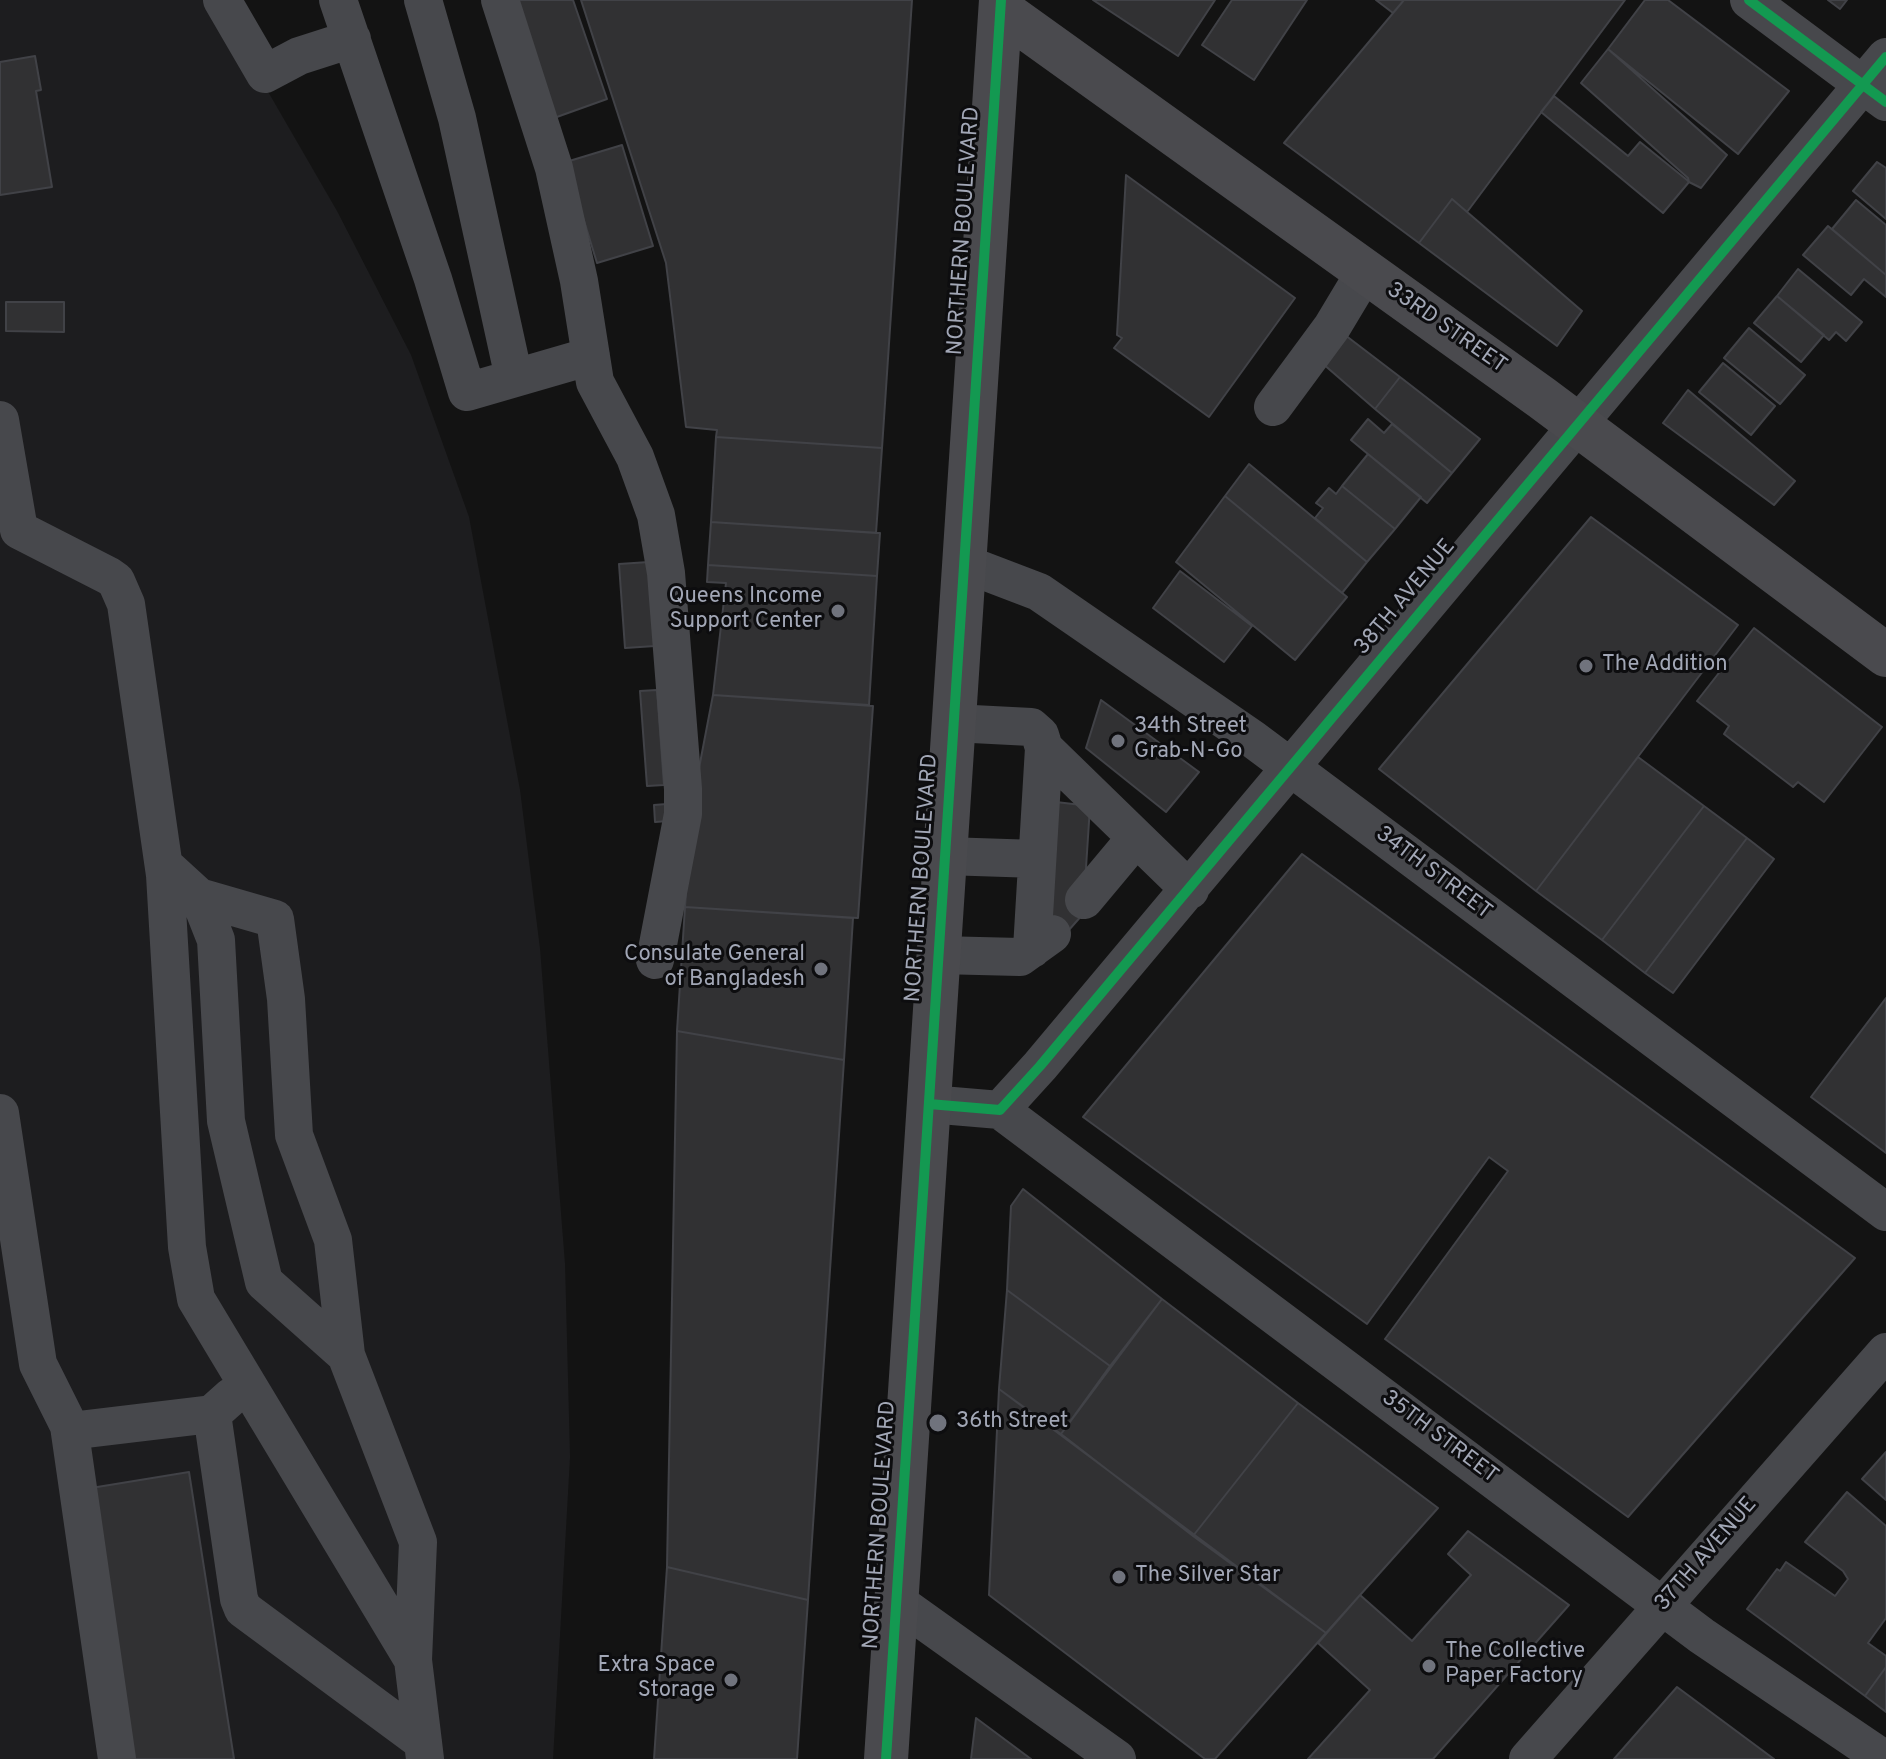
<!DOCTYPE html>
<style>
body{margin:0}
canvas{display:block;background:#131313}
</style>
<canvas width="1886" height="1759"></canvas>
<script>
const ctx = document.querySelector('canvas').getContext('2d');
ctx.lineJoin = 'round';
function fillPath(path, color) {
  ctx.fillStyle = color;
  ctx.fill(path, 'evenodd');
}
function strokePath(path, color, width, dash) {
  ctx.strokeStyle = color;
  ctx.lineWidth = width;
  ctx.lineCap = dash ? 'butt' : 'round';
  ctx.setLineDash(dash || []);
  ctx.stroke(path);
}
function label(font, color, halo, rows, align = 'center') {
  ctx.font = font + ' Overpass,sans-serif';
  ctx.lineWidth = 6;
  ctx.setLineDash([]);
  ctx.textBaseline = 'middle';
  ctx.strokeStyle = halo;
  ctx.fillStyle = color;
  for (const [text, x, y, turn = 0] of rows) {
    ctx.save();
    ctx.translate(x, y);
    ctx.rotate((+turn || 0) * Math.PI / 180);
    ctx.textAlign = isNaN(turn) ? turn : align;
    if (halo) ctx.strokeText(text, 0, 0);
    ctx.fillText(text, 0, 0);
    ctx.restore();
  }
}
const built = new Path2D(`
 M0,0H215L337,211L411,355L469,517L520,790L540,949L565,1264L570,1457L553,1759H0Z`);
const building = new Path2D(`
 M514,0H573L607,99L554,118Z
 M581,0H912L882,448L716,437L717,430L686,427L666,263Z
 M1093,0H1215L1178,56Z
 M1232,0H1307L1254,80L1202,45Z
 M1376,0H1404L1393,13Z
 M1404,0H1625L1467,212L1452,199L1419,243L1284,143Z
 M1645,0H1668L1789,91L1738,154L1608,49Z
 M1828,0H1847L1840,9Z
 M1608,49L1727,155L1701,188L1689,182L1688,178L1581,83Z
 M35,56L41,90L36,91L52,187L0,195V62Z
 M1554,96L1628,156L1640,142L1687,180L1689,182L1663,213L1541,112Z
 M622,145L653,246L597,263L566,162Z
 M1877,162L1886,168V219L1853,191Z
 M1126,175L1295,298L1209,417L1114,348L1122,338L1117,335Z
 M1452,199L1582,311L1557,346L1419,243Z
 M1856,200L1886,225V275L1832,229Z
 M1828,226L1886,275V297L1864,279L1851,295L1803,255Z
 M1798,269L1862,322L1846,341L1836,332L1829,340L1777,296Z
 M1777,296L1824,335L1801,362L1754,323Z
 M6,302H64V332L6,331Z
 M1749,328L1805,375L1780,404L1724,358Z
 M1345,335L1400,377L1375,409L1322,363Z
 M1723,363L1775,406L1751,435L1699,392Z
 M1400,377L1480,439L1452,473L1375,409Z
 M1688,390L1795,481L1774,505L1663,423Z
 M1368,419L1384,433L1392,424L1452,473L1427,503L1351,440Z
 M716,437L882,448L876,533L711,522Z
 M1368,454L1421,497L1395,529L1342,486Z
 M1249,464L1367,562L1342,593L1225,496Z
 M1342,486L1395,529L1367,562L1315,518L1323,508L1316,503L1329,488L1336,494Z
 M1225,496L1347,597L1295,660L1176,562Z
 M1591,517L1738,625L1536,891L1379,769Z
 M711,522L880,533L877,576L708,565Z
 M649,562L655,646L625,648L619,564Z
 M708,565L877,576L869,705L713,695L726,583L707,582Z
 M1180,571L1252,626L1224,662L1153,608Z
 M1754,628L1882,727L1824,802L1798,782L1793,787L1724,734L1729,726L1697,701Z
 M657,690L664,785L647,786L640,691Z
 M713,695L873,706L858,918L685,907L692,805Z
 M1101,700L1199,772L1166,812L1086,748Z
 M1638,757L1704,806L1602,940L1536,891Z
 M1056,802L1090,806L1083,914L1068,931L1045,929Z
 M667,804L668,821L655,822L654,805Z
 M1704,806L1747,838L1645,973L1602,940Z
 M1747,838L1774,859L1673,993L1645,973Z
 M1302,854L1855,1258L1628,1517L1385,1339L1508,1171L1489,1157L1367,1324L1083,1117Z
 M685,907L853,918L844,1060L677,1031Z
 M1886,998V1153L1811,1097Z
 M677,1031L844,1060L808,1600L667,1567Z
 M1023,1189L1162,1299L1110,1366L1007,1290L1011,1206Z
 M1007,1290L1110,1366L1061,1434L999,1389Z
 M1162,1299L1298,1403L1193,1536L1061,1434Z
 M999,1389L1326,1633L1215,1759H1205L989,1595Z
 M1298,1403L1438,1508L1326,1633L1193,1536Z
 M1886,1452V1500L1862,1479Z
 M189,1472L234,1759H127L85,1489Z
 M1847,1492L1886,1526V1618L1868,1643L1886,1656V1667L1865,1696L1747,1609L1777,1569L1780,1571L1786,1562L1835,1596L1848,1579L1843,1571L1805,1542Z
 M1468,1531L1569,1605L1433,1759H1308L1370,1690L1318,1643L1360,1595L1412,1641L1471,1575L1448,1554Z
 M667,1567L808,1600L797,1759H654Z
 M1886,1667V1712L1865,1696Z
 M1677,1687L1774,1759H1614Z
 M976,1718L1031,1759H971Z`);
const minor = new Path2D(`
 M222,0L265,74L299,56L352,39
 M338,0L433,279L467,392L591,356
 M423,0L457,118L514,378
 M500,0L554,168L579,281L595,382L635,457L656,515L666,573L683,789V814L655,960
 M1749,0L1886,102
 M1273,407L1332,327L1365,272
 M0,420L19,530
 M19,530L109,576L116,581L126,604L165,875L187,1247L196,1299L413,1660
 M963,563L1039,592L1254,740L1886,1212
 M953,723L1031,727L1040,735L1044,748L1190,890
 M945,856L1037,859
 M164,865L199,897L275,919L286,999L294,1135L333,1240L346,1355L418,1542L413,1660L425,1759
 M199,897L216,940L226,1121L264,1282L346,1355
 M1084,900L1135,839
 M1032,949L1044,748
 M938,955L1020,957L1052,934
 M929,1104L1000,1110L1040,1066L1886,57
 M1000,1110L1702,1636L1884,1759
 M0,1113L38,1364L69,1426L117,1759
 M212,1414L239,1599L243,1609L423,1742
 M70,1431L212,1414L231,1397
 M896,1601L1117,1759
 M1528,1759L1886,1352`);
const major = new Path2D(`
 M1001,10L1542,398L1886,655
 M886,1759L1001,0`);
const cycleway = new Path2D(`
 M1749,0L1886,102
 M929,1104L1000,1110L1040,1066L1886,57
 M886,1759L1001,0`);
const markers = [
 [838,611,8,"#70737d"],
 [1586,666,8,"#70737d"],
 [1118,741,8,"#70737d"],
 [821,969,8,"#70737d"],
 [938,1423,10,"#70737d"],
 [1119,1577,8,"#70737d"],
 [1429,1666,8,"#70737d"],
 [731,1680,8,"#70737d"]
];
const streetNames = [
 ["NORTHERN BOULEVARD",965,231,-86],
 ["33RD STREET",1446,329,35],
 ["38TH AVENUE",1406,598,-50],
 ["34TH STREET",1433,874,37],
 ["NORTHERN BOULEVARD",923,878,-86],
 ["35TH STREET",1439,1438,37],
 ["NORTHERN BOULEVARD",881,1525,-86],
 ["37TH AVENUE",1707,1555,-49]
];
const poiNames = [
 ["Queens Income",822,598,"right"],
 ["Support Center",822,623,"right"],
 ["The Addition",1602,666],
 ["34th Street",1134,728],
 ["Grab-N-Go",1134,753],
 ["Consulate General",805,956,"right"],
 ["of Bangladesh",805,981,"right"],
 ["36th Street",956,1423],
 ["The Silver Star",1135,1577],
 ["The Collective",1445,1653],
 ["Paper Factory",1445,1678],
 ["Extra Space",715,1667,"right"],
 ["Storage",715,1692,"right"]
];
fillPath(built, '#1d1d1f');
fillPath(building, '#313133');
strokePath(building, '#414247', 2);
strokePath(minor, '#47484c', 38);
strokePath(major, '#4a4a4e', 44);
strokePath(cycleway, '#139951', 10);
for (const [x, y, r, color] of markers) {
  const dot = new Path2D();
  dot.arc(x, y, r, 0, 2 * Math.PI);
  ctx.fillStyle = color;
  ctx.fill(dot);
  strokePath(dot, '#0d0d0f', 3);
}
label('22px', '#a2a7b6', '#0d0d0f', streetNames);
label('22px', '#a2a7b6', '#0d0d0f', poiNames, 'left');
</script>
